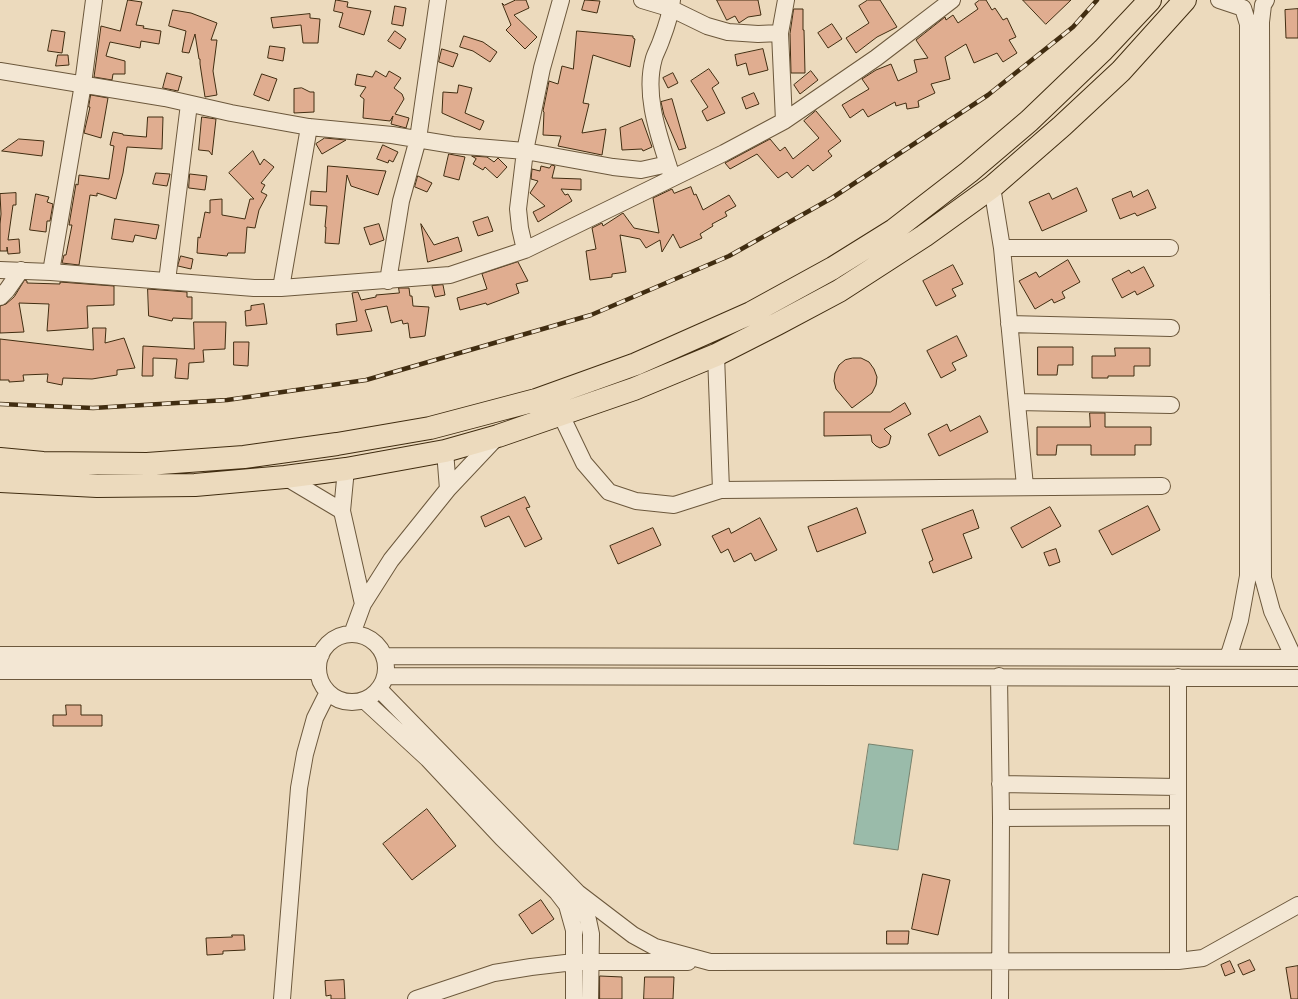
<!DOCTYPE html>
<style>
body{margin:0}
canvas{display:block;background:#ecdabd}
</style>
<canvas width="1298" height="999"></canvas>
<script>
const ctx = document.querySelector('canvas').getContext('2d');
ctx.lineJoin = 'round';
function fillPath(path, color) {
  ctx.fillStyle = color;
  ctx.fill(path, 'evenodd');
}
function strokePath(path, color, width, dash) {
  ctx.strokeStyle = color;
  ctx.lineWidth = width;
  ctx.lineCap = dash ? 'butt' : 'round';
  ctx.setLineDash(dash || []);
  ctx.stroke(path);
}
const water = new Path2D(`
 M869,744L913,750L898,850L854,844Z`);
const building = new Path2D(`
 M128,0L142,2L136,25L144,26L143,28L161,31L159,44L141,41L140,48L110,42L106,56L125,61V74H113L112,80L94,77L101,26L120,31Z
 M336,0L348,2L347,7L371,11L364,35L339,27L343,13L334,11Z
 M516,0H526L529,8L514,15L537,37L525,49L506,30L511,25L502,3L504,5Z
 M585,0L600,1L597,13L582,10Z
 M717,0H758L761,15L748,17L739,23L735,16L727,20Z
 M868,0H880L897,27L877,37L856,53L846,38L869,23L859,6Z
 M980,0H986L992,10L995,8L1003,20L1007,18L1016,37L1009,40L1017,53L1003,62L997,53L974,63L966,44L945,57L950,79L931,84L935,93L918,101L919,107L907,109L906,103L896,106L895,102L868,117L863,109L850,118L842,105L869,89L862,79L876,70L891,64L898,81L917,72L914,60L928,58L916,40L945,17L946,20L953,15L958,23L978,9L975,4Z
 M1023,0H1071L1046,24Z
 M395,6L406,8L403,26L392,24Z
 M794,9H803V30H804L805,73H791L790,34Z
 M1298,9V38H1286L1285,10Z
 M173,10L191,13L217,23L211,40H217L213,71L217,95L205,97L200,64V59H199L195,34L189,53L182,52L186,31L169,26Z
 M310,14V18L320,19L318,43H303L301,25L273,28L271,18Z
 M832,24L842,39L828,48L818,33Z
 M52,30L65,32L62,53L48,51Z
 M395,31L406,39L400,49L388,41Z
 M577,31L633,36V38L635,39L630,67L593,55L583,103L589,104L582,133L606,129L602,155L558,146L561,136L543,135L544,112L543,111L549,81L558,84L562,66L573,69Z
 M464,36L483,42L497,52L490,62L473,51L460,47Z
 M270,46L285,48L283,61L268,58Z
 M442,49L458,54L453,67L439,62Z
 M763,49L768,70L749,75L746,63L737,66L735,55Z
 M58,55H68L69,65L56,66Z
 M709,69L719,83L712,88L725,113L707,121L702,111L708,107L691,81Z
 M376,71L386,77L389,71L401,78L394,88L402,94L404,99L395,114L409,118L406,128L391,124L393,116L390,121L363,118L364,99L360,96L366,87L355,85L357,74L372,77Z
 M811,71L818,80L800,94L794,85Z
 M167,73L182,77L178,91L163,88Z
 M673,73L678,83L668,88L663,78Z
 M262,74L277,79L269,101L254,95Z
 M459,85L472,88L465,113L484,121L480,130L442,113L443,92L457,93Z
 M302,88L310,92H314V112L294,113V89Z
 M754,93L759,104L746,109L742,98Z
 M91,95L108,98L101,138L84,133L90,107H89Z
 M672,99L686,148L679,150L664,115L661,102Z
 M816,111L841,141L828,151L832,156L813,171L808,165L792,178L787,172L778,178L757,154L730,169L725,163L770,139L780,151L785,147L793,159L819,138L804,121Z
 M148,117H163L162,149L127,147L123,173L116,199L97,193V196L90,195L79,265L62,263L64,255H66L72,225H69L76,184L78,185L79,175L109,179L114,146L110,145L113,132L123,134V135L146,137Z
 M202,117L216,119L212,155L209,151L199,150Z
 M642,119L652,147L643,151L642,149L622,150L620,128Z
 M325,138L346,140L322,154L316,144Z
 M19,139L44,141L42,156L2,151Z
 M383,145L398,152L393,162L389,160L388,163L377,159Z
 M253,151L260,165L264,159L274,167L261,183L265,185L261,192L267,195L259,210L255,228L247,227L245,253H228L227,256L197,253L198,237L200,238L205,212L210,213V200L222,199V215L245,219L250,199H254L229,173Z
 M449,154L465,157L459,180L444,176Z
 M472,156L487,157L494,162L498,158L507,167L497,178L485,167L483,170L473,164L476,159Z
 M552,165L555,166L552,178L581,179V190L561,189L565,195L568,194L572,201L538,222L533,212L545,206L530,193L538,181L531,179L532,169L540,171L541,166L549,168Z
 M328,166L386,171L378,195L351,186L347,175L339,244L325,243L326,227H325L327,206L310,205L311,191L326,192Z
 M156,173L170,174L167,186L153,184Z
 M190,174L207,176L205,190L189,188Z
 M418,176L432,183L427,192L415,187Z
 M691,187L694,195L696,194L703,210L729,195L736,206L725,212L727,216L712,224L713,226L700,234L702,238L680,248L673,234L662,252L660,240L646,248L640,239L620,235L626,272L612,274V277L590,280L586,251L596,249L592,228L602,223L603,226L623,213L634,228L659,233L653,198L672,189L674,193Z
 M1077,188L1087,211L1042,231L1029,202L1049,193L1052,199Z
 M1148,190L1156,208L1137,216L1135,213L1120,219L1112,199L1131,191L1133,197Z
 M16,193V205H13L8,240L19,239L20,253L8,254L7,247V251H0V224L1,214L0,194Z
 M36,194L49,197L47,202L53,204L50,221H47L46,232L30,230Z
 M488,217L493,231L478,236L473,222Z
 M115,219L159,225L156,239L135,235L133,242L112,239Z
 M379,224L384,240L370,245L364,228Z
 M421,224L434,245L458,237L462,251L428,262Z
 M181,256L193,259L191,269L178,266Z
 M1068,260L1080,282L1062,292L1065,298L1054,303L1052,299L1035,309L1019,281L1036,272L1039,277Z
 M518,262L528,281L516,284L519,293L487,305L486,303L460,310L457,298L487,289L482,274Z
 M953,265L963,284L952,289L956,296L936,306L923,281Z
 M1144,267L1154,286L1137,295L1135,291L1122,298L1112,279L1129,270L1131,273Z
 M25,280L27,281V283L60,284V282L114,286V305L87,306L88,328L47,331L49,304L19,303L24,332L0,333V306L6,304L14,297Z
 M443,285L445,295L435,297L432,286Z
 M399,288H409L410,296H412L413,306L429,307L425,336L410,338L408,323L403,324L402,320L391,323L387,306L365,310L372,331L337,335L336,324L357,321L352,293L358,292L361,300L376,297V295L399,293Z
 M148,289L187,292V297H192V319L173,318L172,321L149,316Z
 M264,304L267,324L246,326L245,311L251,310V306Z
 M194,322H226L225,349L203,350L204,362L189,363L188,379L175,378L177,359L153,358V376H142L143,346L194,349Z
 M93,328H106L105,343L124,338L135,368L117,370V375L92,379L63,378L62,385L47,382L48,374L23,375L24,381L9,382V380H0V339L93,350Z
 M957,336L967,356L952,363L956,370L941,378L927,351Z
 M234,342H249L248,366L234,365Z
 M1038,347H1073V365H1058L1057,375H1038Z
 M1115,348H1150V366H1134V376H1108V378H1092V356H1115Z
 M853,358H861L869,362L874,369L877,377L876,385L872,393L852,408L836,389L834,381L835,373L839,365L845,360Z
 M905,403L911,414L884,429L891,436L889,444L886,446L880,448L876,446L872,442L871,435L824,436V412H890Z
 M1090,413H1105V427H1151V445H1135V455H1091V445H1057L1056,455H1037V427H1090Z
 M980,416L988,432L939,456L928,434L947,424L950,431Z
 M525,497L530,507L526,508L542,539L525,547L509,516L485,527L481,517Z
 M1148,506L1160,530L1112,555L1099,531Z
 M1050,507L1061,526L1022,548L1011,528Z
 M857,508L866,533L817,552L808,527Z
 M973,510L979,528L963,534L972,558L933,573L929,562L933,560L922,530Z
 M760,518L777,550L755,561L751,553L734,562L728,549L721,553L712,536L729,528L731,533Z
 M653,528L661,545L618,564L610,546Z
 M1056,549L1060,562L1049,566L1044,553Z
 M66,705H81V715H102V726H53V715H66Z
 M427,809L456,846L412,880L383,844Z
 M923,874L950,880L938,935L912,929Z
 M541,900L554,919L532,934L519,915Z
 M887,931H909L908,944H887Z
 M232,935H244L245,950L223,951V954L207,955L206,938L232,937Z
 M1250,960L1255,970L1243,975L1238,965Z
 M1230,961L1235,972L1225,976L1221,965Z
 M1298,966V999H1291L1286,968Z
 M600,976L622,977V999H600Z
 M645,977H674L673,999H644Z
 M344,980L345,999H331V995L326,996L325,981Z`);
const street = new Path2D(`
 M642,0L672,9L707,26L728,32L758,34L780,33
 M1219,0L1243,8L1248,24V576L1240,620L1228,658
 M1266,0L1263,5L1261,22L1263,578L1272,611L1294,658
 M0,71L165,98L231,113L309,127L392,135L453,145L525,151L613,167L641,170L668,164
 M784,121L780,33L786,0
 M671,174C660,138 643,96 654,58C656,52 659,47 661,41C666,28 671,14 672,0
 M992,187L1002,248L1025,486
 M1002,248H1170
 M525,250L520,228L518,209L525,151L542,68L561,0
 M0,270L51,272L254,288H281L450,275L525,250L724,153L784,121L876,58L952,0
 M51,272L83,84L94,0
 M167,281L189,104
 M388,281L401,201L418,139L438,0
 M281,288L309,127
 M0,297L7,290L21,270
 M1009,324L1171,328
 M716,355L721,490
 M1017,402L1171,405
 M561,415L584,463L609,492L636,501L674,505L721,490L1162,486
 M445,451L448,489
 M346,469L342,511L363,604
 M285,477L342,511
 M352,634L363,604L391,560L448,489L498,436
 M318 668a34 34 0 1 1 68 0a34 34 0 1 1-68 0Z
 M0,655H321
 M384,656L1298,658
 M0,671H318
 M385,676L1298,678
 M999,676L1001,818L1000,999
 M1178,677V961
 M379,689L578,893L588,920L591,934L590,999
 M364,700L428,759L502,838L557,892L567,905L574,930V999
 M1000,784L1178,787
 M1001,818L1178,817
 M578,893L633,935L655,947L710,962L1178,961L1203,958L1298,905
 M282,999L299,788L305,754L315,718L328,692
 M416,999L494,973L531,967L574,962H688`);
const highway = new Path2D(`
 M0,459L43,463L147,464L244,457L337,444L430,428L536,400L636,364L751,313L833,268L894,230L969,172L1029,121L1103,50L1150,0
 M0,481L97,486L195,485L285,477L346,469L445,451L498,436L634,389L716,355L777,324L839,291L924,236L992,187L1062,126L1121,71L1185,0`);
const rail = new Path2D(`
 M0,404L93,408L227,400L366,380L591,315L729,256L832,198L988,95L1073,27L1097,0`);
fillPath(water, '#9abbaa');
strokePath(water, '#76826d', 1);
fillPath(building, '#e0ad90');
strokePath(building, '#412d11', 1);
strokePath(street, '#6c583c', 18);
strokePath(highway, '#412d11', 24);
strokePath(street, '#f3e7d4', 16);
strokePath(highway, '#ecdabd', 22);
strokePath(rail, '#412d11', 4.5);
strokePath(rail, '#f3e7d4', 3, [9]);
</script>
